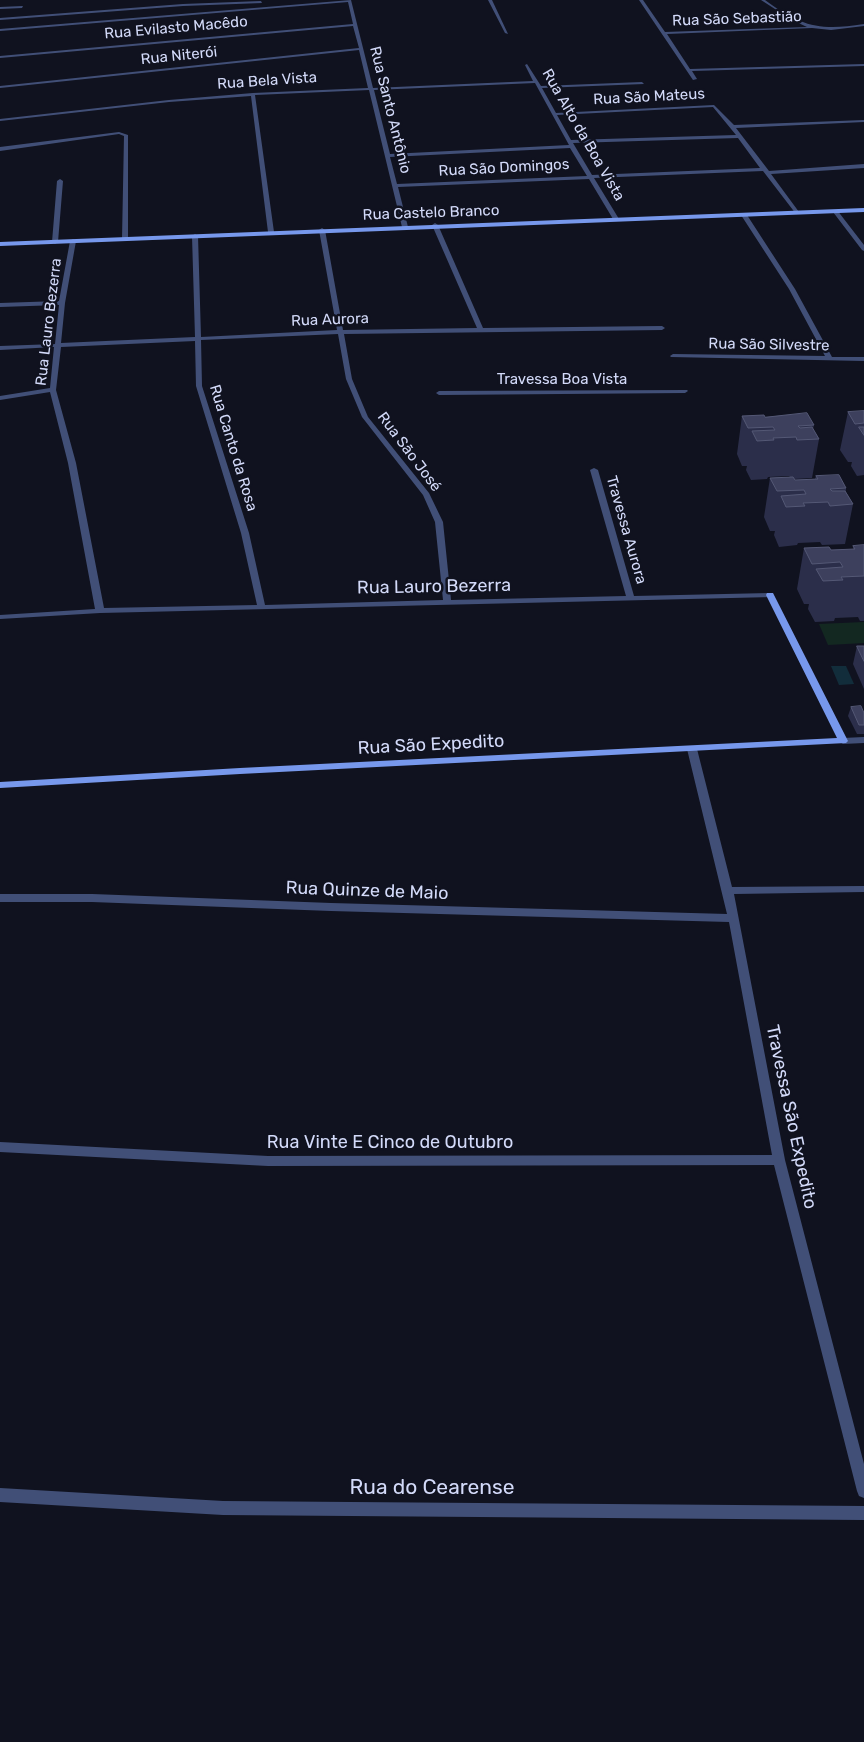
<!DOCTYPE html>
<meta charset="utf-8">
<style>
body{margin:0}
canvas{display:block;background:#10121f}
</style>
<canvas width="864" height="1742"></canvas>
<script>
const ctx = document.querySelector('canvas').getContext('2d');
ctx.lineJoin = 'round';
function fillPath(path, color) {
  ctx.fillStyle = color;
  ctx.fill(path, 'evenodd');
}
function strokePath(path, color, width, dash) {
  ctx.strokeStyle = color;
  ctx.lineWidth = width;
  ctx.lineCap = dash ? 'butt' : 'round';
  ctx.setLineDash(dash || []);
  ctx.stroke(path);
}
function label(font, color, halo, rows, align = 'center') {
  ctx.font = font + ' Rubik,sans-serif';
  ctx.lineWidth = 5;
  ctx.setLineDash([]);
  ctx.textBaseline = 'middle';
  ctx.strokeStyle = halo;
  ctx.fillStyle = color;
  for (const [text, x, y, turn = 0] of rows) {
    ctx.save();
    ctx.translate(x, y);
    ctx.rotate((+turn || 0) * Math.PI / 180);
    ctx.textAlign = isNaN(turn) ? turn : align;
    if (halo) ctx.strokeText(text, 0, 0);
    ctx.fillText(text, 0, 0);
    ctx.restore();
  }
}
const green = new Path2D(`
 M864,622V643L828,645L819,624Z`);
const water = new Path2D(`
 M831,666H846L854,684L839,685Z`);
const street = new Path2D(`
 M351,0L373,88L533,81L525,65L527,64L541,86L642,82L644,84L542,88L556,113L714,105L734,125L864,120V122L736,128L769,171L864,164V168L771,174L799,212L796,214L763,171L594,178L619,219L616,221L613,219L589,179L398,187L408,227L405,229L402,227L369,90L255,95L274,232L271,234L268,232L251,96L169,102L0,121V119L169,100L253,93L368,88L359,50L0,88V86L359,48L353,26L0,58V56L353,24L348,2L0,31V29ZM535,83L569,145L390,154L374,90ZM713,107L736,135L571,140L557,115ZM738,138L760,168L592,175L573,143ZM570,148L587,176L397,184L390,157Z
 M488,0H492L508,34L505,33Z
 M639,0H643L665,32L807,27L792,20L761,0H765C801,27 821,31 864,24V26L831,30L812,28L667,34L690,69L864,64V66L692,71L697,79L693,80Z
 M261,1L262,3L183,6L0,20V18L183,4Z
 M23,6L22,8L0,9V7Z
 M119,132L128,135V239L125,241L122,239L124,136L119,134L0,151V147Z
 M60,179L63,181L58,242L55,244L52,242L57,181Z
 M833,210H837L864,245V251L862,250L833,212Z
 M744,213L747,215L795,289L832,357H864V361L671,357L670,356L673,354L825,356L789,289L741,215Z
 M435,223L438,225L483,328L662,326L665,328L662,330L344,334L352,379L368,417L429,493L443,522L451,600L626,596L590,470L594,468L598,470L634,596L770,593L774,595L773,597L100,613L0,619V615L95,609L68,463L50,392L0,400V396L50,388L54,347L0,350V346L55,344L59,305L0,307V303L59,301L70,241L73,239L76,241L65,303L61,343L195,337L192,236L195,234L198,236L201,337L337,330L319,230L322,228L325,230L343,330L477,328L432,225ZM338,334L346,379L362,417L423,495L435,522L443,600L265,605L249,533L202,386L201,340ZM195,341L196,386L241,533L257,605L104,608L76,463L56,390L61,347Z
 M687,390L688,391L685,393L439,395L436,393L439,391Z
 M864,737V743L843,744L838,741L843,738Z
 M692,746L697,749L732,887L864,886V892L734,894L785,1160L864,1464V1498L859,1496L857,1491L774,1165L268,1166L0,1152V1142L268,1156L772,1155L729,922L331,911L92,902H0V894H92L331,903L727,914L687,749Z
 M0,1488L223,1501L864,1506V1520L223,1515L0,1502Z`);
const secondary = new Path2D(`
 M864,208V212L0,246V242Z
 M767,593H773L774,595L848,741L846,743L240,774L0,788V782L240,768L837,738L766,595Z`);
const wall = new Path2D(`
 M864,411V475L857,476L851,466L852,462H848L840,450L848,412Z
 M742,416L814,425L813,429L819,439L812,478L794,479L795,480L815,479L816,476L846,488V492L853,504L845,544L822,545L820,542L798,543L797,545L779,547L774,535L775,531H770L764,517L770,478L790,477L789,476L768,477L767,479L751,480L746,470L747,466H742L737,454Z
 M864,545V621H860L858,617L835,618L834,621L815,622L808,609L809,604H804L797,589L804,548L831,550H853V546Z
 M857,646H864V689L853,664Z
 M851,707L864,713V734H857L848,716Z`);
const building = new Path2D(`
 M864,411V423L855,424L848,412Z
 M807,413L814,425L798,426L800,428L812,427L819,439L797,440L796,437L773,438L774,440L757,441L752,431L775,430L773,427L748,428L742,416L764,415L765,417Z
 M859,427H864V435Z
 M839,475L846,488L830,489L832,491H845L853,504L830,506L828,502L803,503L805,506L786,507L781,496L806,494L804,490L777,491L770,478L793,477L795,480L818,479L816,476Z
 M864,545V576L841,577L843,580L823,581L816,569L843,567L840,562L812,564L804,548L829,547L831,550L855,549L853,546Z
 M857,646H864V661Z
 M861,706L864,713V725H859L851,707Z`);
const farStreetnames = [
 ["Rua São Sebastião",737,19,-2],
 ["Rua Evilasto Macêdo",176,28,-5],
 ["Rua Niterói",179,56,-6],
 ["Rua Bela Vista",267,81,-4],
 ["Rua São Mateus",649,97,-3],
 ["Rua Santo Antônio",390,110,76],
 ["Rua Alto da Boa Vista",583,135,60],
 ["Rua São Domingos",504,168,-3],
 ["Rua Castelo Branco",431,213,-2],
 ["Rua Aurora",330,320,-2],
 ["Rua Lauro Bezerra",49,322,-83],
 ["Rua São Silvestre",769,345,1],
 ["Travessa Boa Vista",562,380],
 ["Rua Canto da Rosa",233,448,73],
 ["Rua São José",409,452,53],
 ["Travessa Aurora",626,530,74]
];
const streetNames = [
 ["Rua Lauro Bezerra",434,587,-1],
 ["Rua São Expedito",431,745,-3],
 ["Rua Quinze de Maio",367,891,2],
 ["Travessa São Expedito",791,1117,78],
 ["Rua Vinte E Cinco de Outubro",390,1143]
];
const nearStreetnames = [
 ["Rua do Cearense",432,1488]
];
fillPath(green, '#132821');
fillPath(water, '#122d3b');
fillPath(street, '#414f77');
fillPath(secondary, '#7798ec');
fillPath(wall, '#2b2e4a');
fillPath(building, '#3d405d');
strokePath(building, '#545875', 1);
label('15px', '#d3daf9', '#10121f', farStreetnames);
label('18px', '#d3daf9', '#10121f', streetNames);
label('21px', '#d3daf9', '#10121f', nearStreetnames);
</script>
